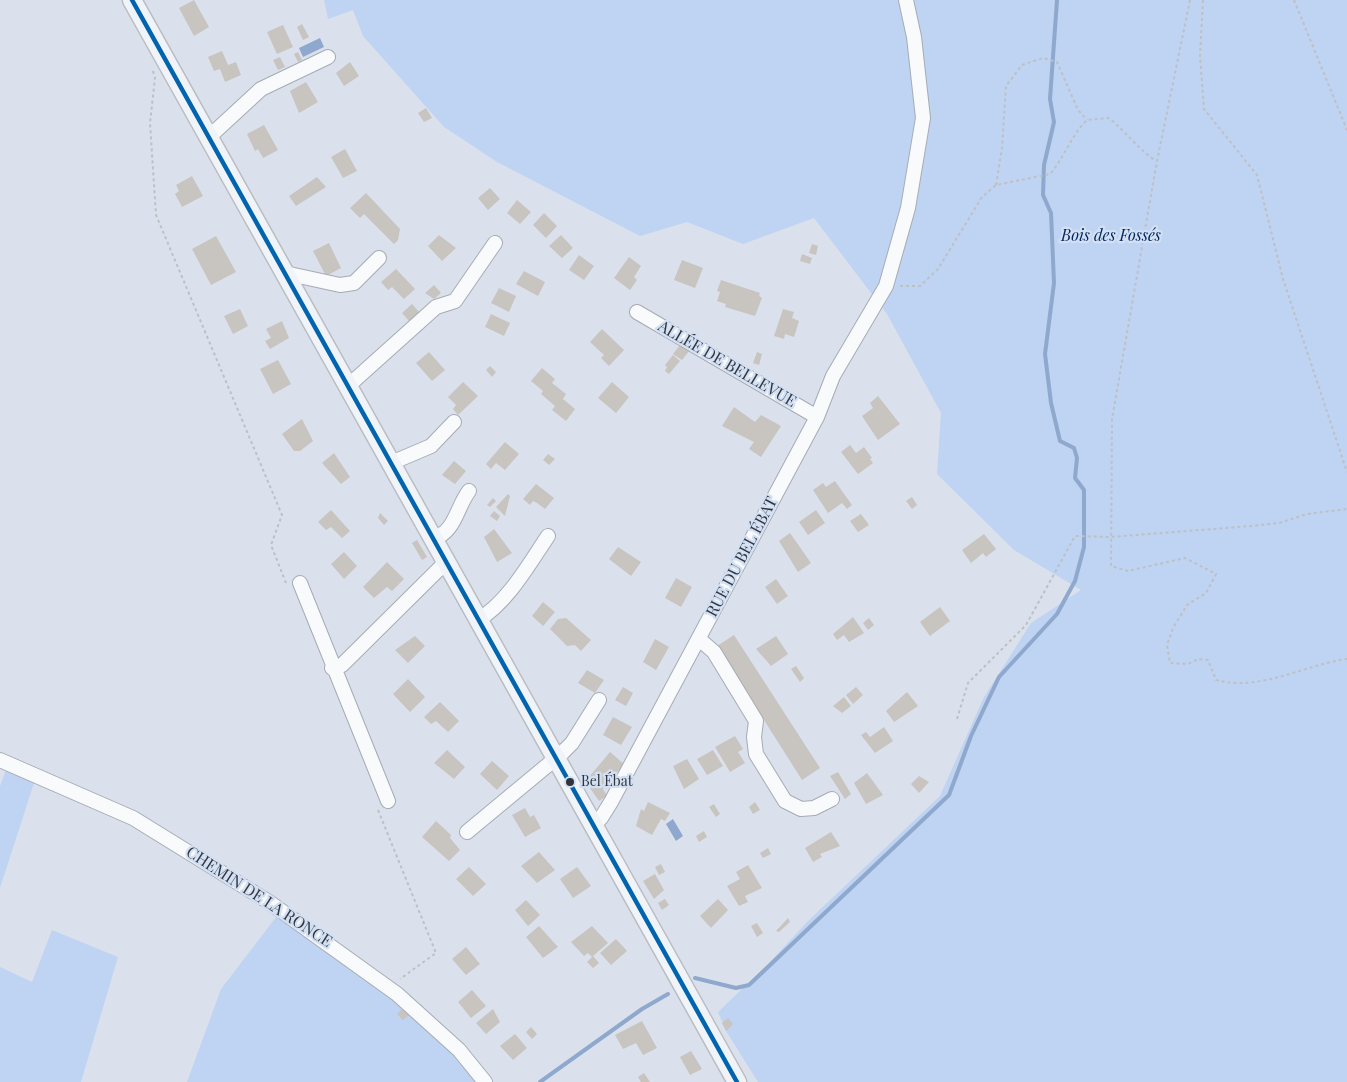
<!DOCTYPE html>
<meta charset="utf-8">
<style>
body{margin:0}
canvas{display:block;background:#dae1ec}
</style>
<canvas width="1347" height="1082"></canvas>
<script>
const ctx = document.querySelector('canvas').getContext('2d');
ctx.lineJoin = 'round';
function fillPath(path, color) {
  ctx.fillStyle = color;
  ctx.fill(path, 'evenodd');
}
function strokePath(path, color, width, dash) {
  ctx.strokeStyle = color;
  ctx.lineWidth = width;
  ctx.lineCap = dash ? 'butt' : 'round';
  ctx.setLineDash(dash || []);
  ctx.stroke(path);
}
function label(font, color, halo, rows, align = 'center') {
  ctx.font = font + ' "Playfair Display",serif';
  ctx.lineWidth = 4.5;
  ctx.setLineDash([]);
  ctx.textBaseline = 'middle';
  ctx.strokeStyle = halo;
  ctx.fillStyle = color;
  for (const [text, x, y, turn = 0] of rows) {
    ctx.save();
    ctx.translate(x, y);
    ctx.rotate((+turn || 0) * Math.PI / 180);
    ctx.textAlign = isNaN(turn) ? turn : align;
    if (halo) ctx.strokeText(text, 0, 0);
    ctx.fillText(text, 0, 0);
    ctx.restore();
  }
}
const green = new Path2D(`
 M324,0H1347V1082H758L726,1031L718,1012L767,965L810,919L940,796L984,697L1031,623L1081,590L1014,550L937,474L941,413L887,314L814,218L743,244L687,222L640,236L497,162L444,127L363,36L353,10L328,19Z
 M6,770L34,783L0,888V786Z
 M280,912L406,1008L480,1082H187L221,989Z
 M52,930L118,957L81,1082H0V967L32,982Z`);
const water = new Path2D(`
 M320,38L324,47L303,57L299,48Z
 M673,819L683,836L676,841L666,824Z`);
const stream = new Path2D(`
 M695,978L736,988L749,985L949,795L971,736L999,677L1057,614L1075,581L1084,547V490L1075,478L1077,458L1074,448L1060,441L1051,403L1045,354L1054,283L1051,213L1043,195L1044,165L1054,122L1050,99L1057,0
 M540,1082L642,1009L668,994`);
const building = new Path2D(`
 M194,0L209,27L194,36L179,8Z
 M302,24L309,37L303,40L297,27Z
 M283,25L293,47L277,54L267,32Z
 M222,51L228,65L236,62L241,75L225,82L220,69L214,71L208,57Z
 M298,52L302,60L298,62L294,54Z
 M280,57L285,67L278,70L273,60Z
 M350,62L359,76L344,86L336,73Z
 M306,82L318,102L299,113L290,91Z
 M426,108L432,118L424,122L418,113Z
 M264,125L278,150L263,158L258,149L255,151L247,134Z
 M345,149L357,171L343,178L331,157Z
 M192,176L203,196L182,207L175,194L179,191L176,185Z
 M317,177L326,187L296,206L289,196Z
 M490,188L500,199L488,210L478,198Z
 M366,193L400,229L398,240L394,244L364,214L360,218L350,208Z
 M517,200L531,212L520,224L507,213Z
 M544,213L557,226L546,238L533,225Z
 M439,235L456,248L442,261L428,246Z
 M561,235L573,248L562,258L549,246Z
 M216,236L236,272L211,285L192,249Z
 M329,243L341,268L326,276L313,251Z
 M812,244L818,246L816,255L809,253Z
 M802,254L812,258L810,264L800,261Z
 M579,255L594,266L584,280L569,270Z
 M629,257L641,266L634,277L637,280L630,290L614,278Z
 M682,260L703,268L695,288L674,280Z
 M396,269L415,289L404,299L392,287L388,290L381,282Z
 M524,271L545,282L538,296L516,284Z
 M721,280L760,293L759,296L762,298L755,316L725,307L726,304L717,301L720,292L717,291Z
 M434,285L441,293L434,299L425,293Z
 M499,288L516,296L509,312L491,303Z
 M412,304L419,312L409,321L402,313Z
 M240,309L248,326L233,334L224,316Z
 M783,309L794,312L792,318L799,321L794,337L785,334L784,339L774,336Z
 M491,314L510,323L504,336L485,327Z
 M282,321L289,338L270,349L265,341L271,338L266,329Z
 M602,329L624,350L609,366L601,358L604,355L590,342Z
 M680,345L690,350L682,360L673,354Z
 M429,352L445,370L432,381L416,363Z
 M757,352L762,354L759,365L753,363Z
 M673,355L680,361L669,374L665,371L667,367L665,365Z
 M278,360L291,384L273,394L260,369Z
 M490,366L496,372L492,377L486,370Z
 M542,368L555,379L552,383L566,394L563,399L575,409L566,421L552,410L555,406L541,394L543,391L531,381Z
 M463,382L478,396L458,415L453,409L456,405L448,397Z
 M612,382L629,397L616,413L598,398Z
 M878,396L900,424L878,440L862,416L873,408L870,403Z
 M734,407L755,422L761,415L781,426L761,457L749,449L754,442L722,426Z
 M302,419L313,441L300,451H294L282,434Z
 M505,442L519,454L505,470L496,463L491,469L486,464Z
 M850,445L856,453L864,447L872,458L870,459L873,463L858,474L841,452Z
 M334,453L350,477L341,484L322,463Z
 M548,454L555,459L549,465L543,460Z
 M454,461L466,471L455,484L442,475Z
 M835,481L852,505L847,509L842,503L828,513L813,490L823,483L826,487Z
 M536,484L554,498L545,509L537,503L533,501L530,505L523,499Z
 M508,494L510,496L505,516L496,507Z
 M912,497L917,505L912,509L906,501Z
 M493,498L496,501L490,507L487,505Z
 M331,510L350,531L342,538L331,527L326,530L318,522Z
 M816,510L825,523L808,535L799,522Z
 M494,511L500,516L497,521L490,516Z
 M380,513L388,521L384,525L378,518Z
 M861,514L869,525L858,532L850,521Z
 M494,529L512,553L497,562L484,537Z
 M790,533L811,563L798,572L779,541Z
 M984,534L996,549L986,557L983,553L971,563L962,550Z
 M417,540L427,557L422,560L412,543Z
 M618,547L641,562L631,576L609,559Z
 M344,552L357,566L344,579L331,564Z
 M387,562L404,579L392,591L387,587L374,598L363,587Z
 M676,578L692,587L681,607L665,598Z
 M776,579L788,596L777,604L765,587Z
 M543,602L555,612L543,626L532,616Z
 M940,607L950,621L930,636L920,622Z
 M853,617L864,633L849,642L844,635L837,640L833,634Z
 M566,618L591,640L581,651L575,645L567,646L550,629L558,619Z
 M869,618L874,625L868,630L863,623Z
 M734,635L820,768L802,780L717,646Z
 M415,636L425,646L408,663L395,650Z
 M776,636L788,654L771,666L756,649Z
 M655,639L669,647L656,670L643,662Z
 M796,666L804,678L800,682L791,669Z
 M587,670L604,680L595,693L578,683Z
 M408,679L425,697L410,712L393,694Z
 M623,687L633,693L626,706L615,700Z
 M856,687L863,695L853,704L846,695Z
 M907,692L918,706L894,722L886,711Z
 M844,697L851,706L842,713L833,706Z
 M440,702L459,721L448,732L436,721L431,724L424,717Z
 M613,717L632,727L621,745L603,735Z
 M884,727L893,741L875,753L861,735L866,732L870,737Z
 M735,736L743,749L738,752L745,763L730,772L715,747Z
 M447,750L465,767L454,779L434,763Z
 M713,750L723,766L707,775L697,759Z
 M610,752L624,764L603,789L607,796L599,801L590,788L597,784L589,777Z
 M687,759L699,779L684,789L673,766Z
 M492,761L509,776L497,790L480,774Z
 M838,772L851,794L845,799L830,776Z
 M867,773L883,795L866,804L854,783Z
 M919,776L929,782L919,793L911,784Z
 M648,802L670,813L665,821L661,819L652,835L636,826L641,809L644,811Z
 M755,802L760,810L753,814L749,807Z
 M714,804L720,814L716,817L709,807Z
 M525,808L530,817L534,815L541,828L525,837L512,815Z
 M436,821L451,835L450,838L460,850L449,861L422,837Z
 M704,831L707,837L699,842L696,836Z
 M831,832L840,846L820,854L822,857L813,862L805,848Z
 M768,848L771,854L763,858L760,853Z
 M539,852L555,870L537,883L521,866Z
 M661,864L665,872L659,875L655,867Z
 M748,865L762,888L745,896L748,902L739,906L727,886L740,879L736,872Z
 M469,867L486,884L473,896L456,879Z
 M577,867L591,886L573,898L560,879Z
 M655,874L664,890L654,899L643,881Z
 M665,899L669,905L662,910L658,903Z
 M718,899L728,910L711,928L700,916Z
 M526,900L540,915L528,926L515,910Z
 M788,918L790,922L779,932L776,931Z
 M757,923L763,933L757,937L751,926Z
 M539,926L558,947L543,958L526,937Z
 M592,926L608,943L593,956L599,963L593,968L587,962L592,957L588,953L584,956L571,942Z
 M616,939L627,951L611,965L600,953Z
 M466,947L480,964L466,975L452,959Z
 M472,990L486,1006L471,1018L458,1002Z
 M402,1009L409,1015L403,1020L397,1014Z
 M493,1009L500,1022L486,1034L476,1023Z
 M728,1018L733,1024L726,1031L722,1023Z
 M642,1021L657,1048L643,1055L636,1043L623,1049L615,1035Z
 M531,1027L537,1034L532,1039L526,1032Z
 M515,1034L527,1048L513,1060L500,1046Z
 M691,1051L702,1069L690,1075L680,1057Z
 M644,1073L650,1082H641L638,1077Z`);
const path = new Path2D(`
 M1190,0L1157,161L1112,419L1111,566L1128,571L1185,558L1216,574L1206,593L1187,605L1173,628L1167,645L1170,663L1188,664L1198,659L1208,660L1216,680C1260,692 1303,665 1347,659
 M1203,0L1200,56L1204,109L1257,175L1283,279L1347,472
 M1294,0L1347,130
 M153,71L155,78L150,123L156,215L282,515L271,545L286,583
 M996,185L1002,148L1006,86L1022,65L1043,58L1057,62L1078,110L1087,120
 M900,286H920L938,269L982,197L996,185L1050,174C1065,157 1071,135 1087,120L1109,118C1126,132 1138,149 1156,161
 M957,719L968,683L1026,625L1075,536L1110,537L1251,526L1279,523L1307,514L1347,509
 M378,810L436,953L400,979`);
const minor = new Path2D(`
 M209,137L261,89L328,57
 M285,273L340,285L354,283L379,258
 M637,312L817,417
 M348,386L436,307L455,301L495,243
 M391,463L431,446L454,422
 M433,539C456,531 456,508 469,491
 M300,583L388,801
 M478,620C508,602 529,564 548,536
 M699,639L714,652L756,721L754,737L756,754L785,801L801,809L814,808L832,799
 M332,668L342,665L446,562
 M0,760L133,818L269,902L397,994L459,1050L485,1082
 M593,825L601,818L611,802L817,417L833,376L886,286L908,208L923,118L914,37L906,0
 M467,832L561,754L572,743L599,700`);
const major = new Path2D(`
 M132,0L737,1082`);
const bus1 = new Path2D(`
 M132,0L737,1082`);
const markers = [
 [570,782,5,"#30353d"]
];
const busNames = [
 ["Bel Ébat",581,782]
];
const parkNames = [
 ["Bois des Fossés",1111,236]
];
const streetNames = [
 ["ALLÉE DE BELLEVUE",727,364,30],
 ["RUE DU BEL ÉBAT",742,557,-62],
 ["CHEMIN DE LA RONCE",259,897,33]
];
fillPath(green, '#bfd3f2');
fillPath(water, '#8fa8cd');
strokePath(stream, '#8fa8cd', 4);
fillPath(building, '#c8c4bf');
strokePath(minor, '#a6abb4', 16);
strokePath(major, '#b9bdc2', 21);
strokePath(path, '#bdc0c5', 2, [3, 3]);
strokePath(minor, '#f9fafc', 14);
strokePath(major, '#f0f3f7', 18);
strokePath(bus1, '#0065ae', 4.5);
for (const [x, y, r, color] of markers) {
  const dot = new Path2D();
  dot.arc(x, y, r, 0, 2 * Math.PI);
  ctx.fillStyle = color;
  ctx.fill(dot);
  strokePath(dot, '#d3e0f3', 2);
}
label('14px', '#30353d', '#d3e0f3', busNames, 'left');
label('italic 16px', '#002761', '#d3e0f3', parkNames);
label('16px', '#30353d', '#d3e0f3', streetNames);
</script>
